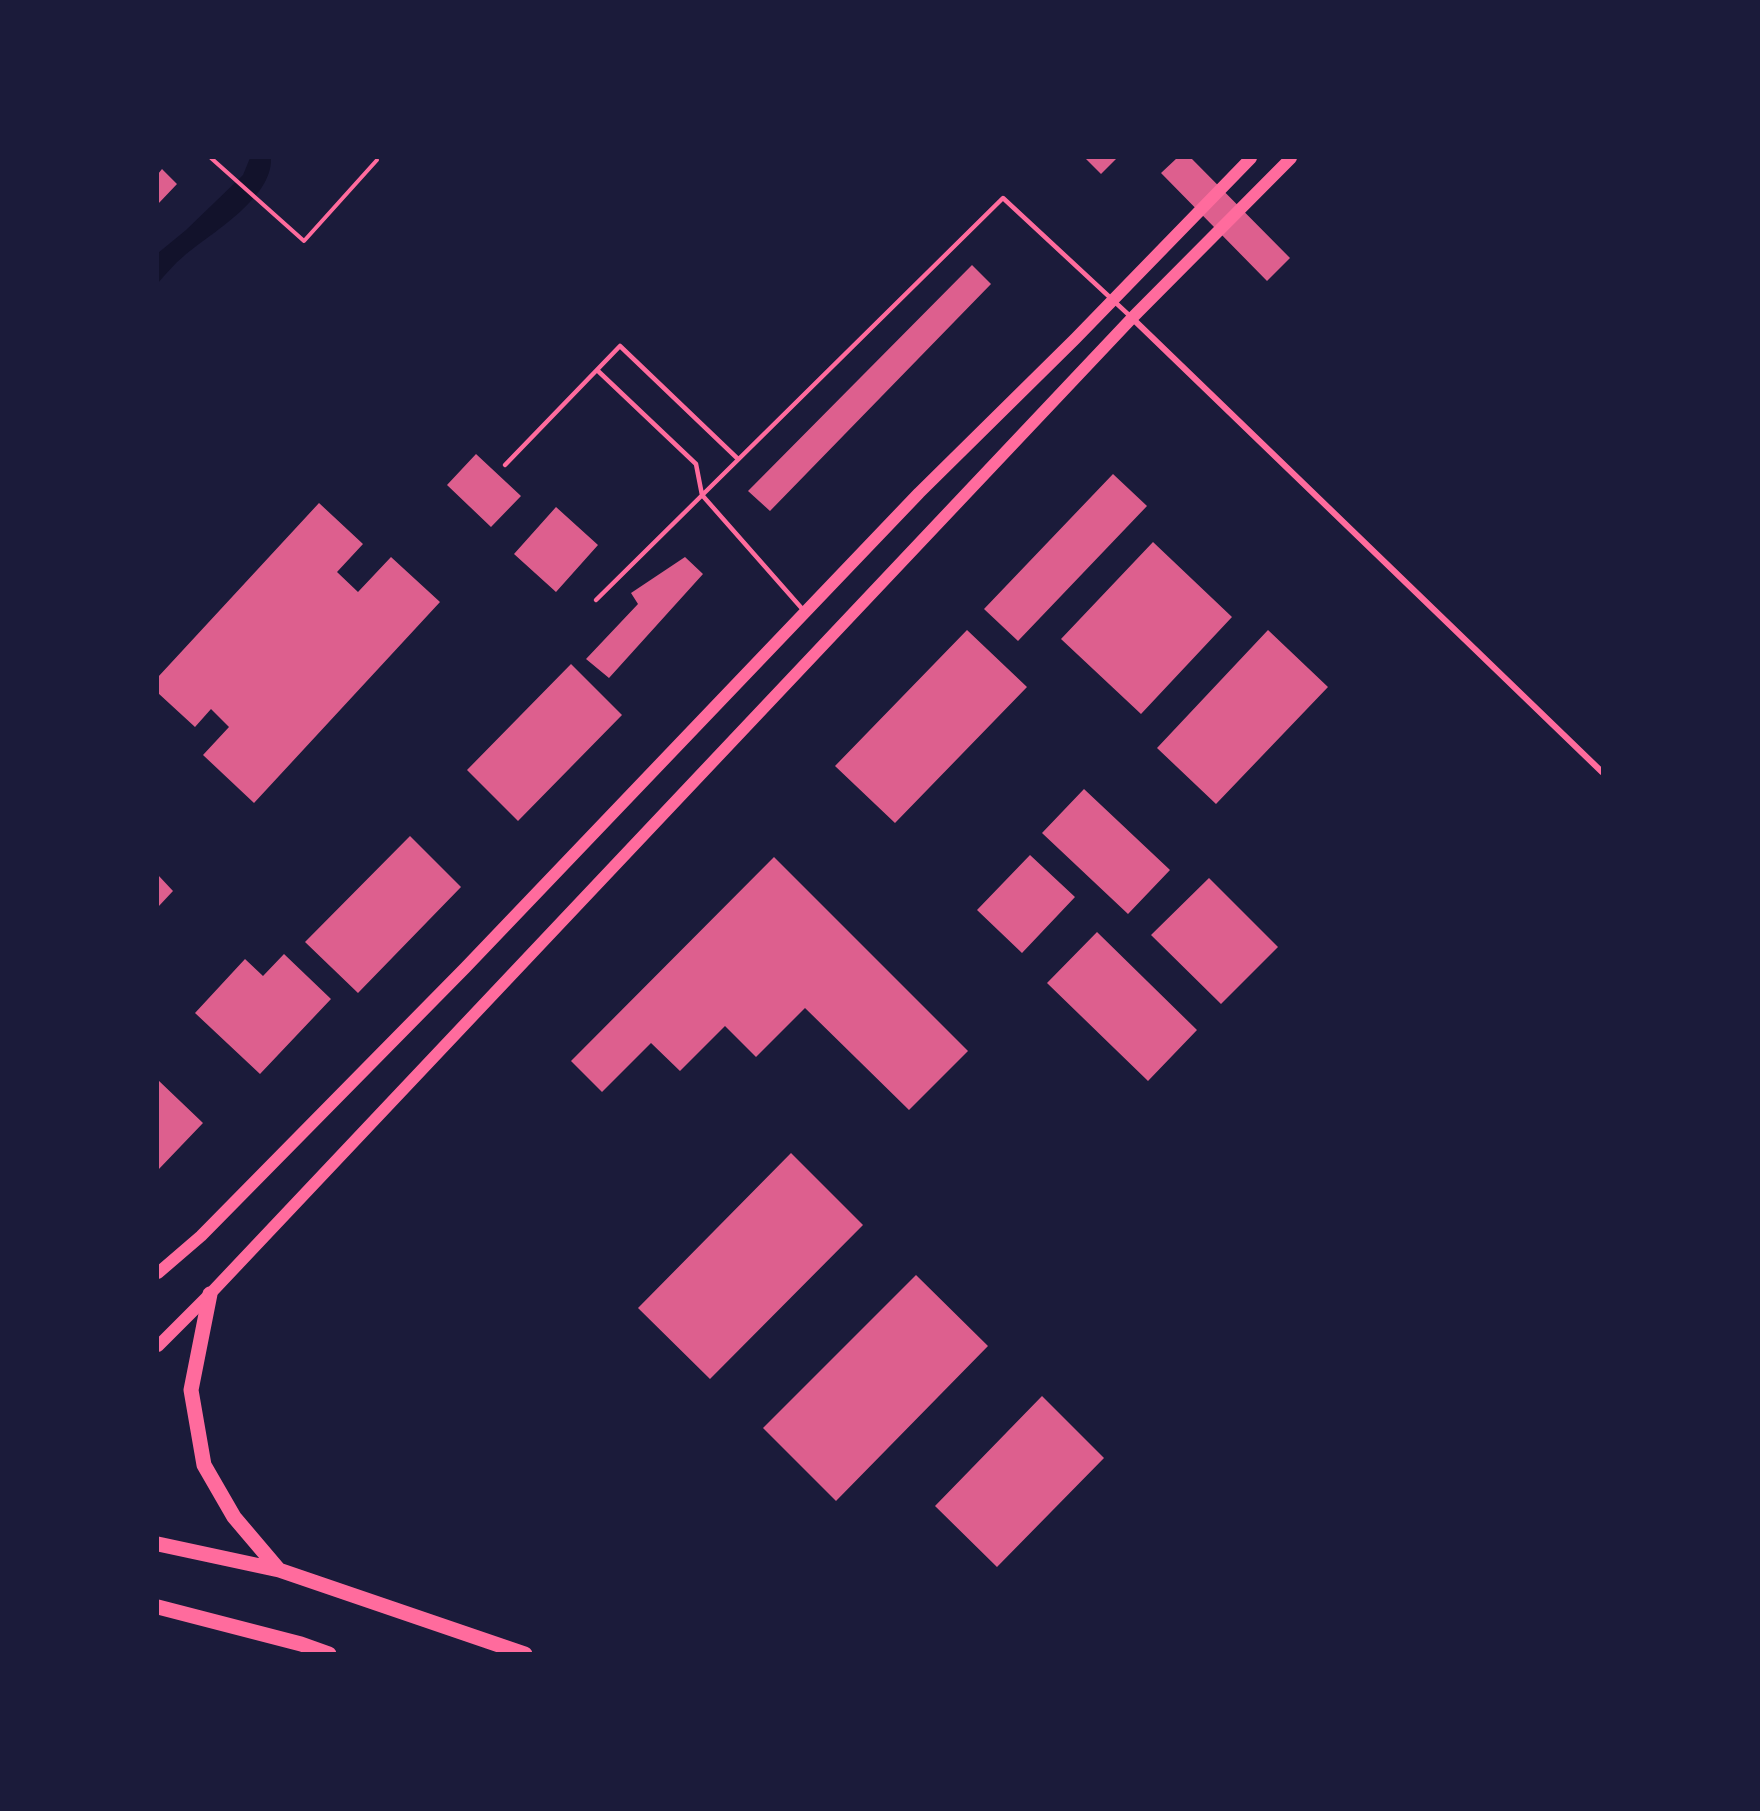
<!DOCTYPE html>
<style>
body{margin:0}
#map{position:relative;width:1760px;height:1811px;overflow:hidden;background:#1b1b3a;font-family:"DejaVu Sans",sans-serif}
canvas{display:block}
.frame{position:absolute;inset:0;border:159px solid #1b1b3a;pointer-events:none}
</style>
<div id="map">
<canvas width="1760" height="1811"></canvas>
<div class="frame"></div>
</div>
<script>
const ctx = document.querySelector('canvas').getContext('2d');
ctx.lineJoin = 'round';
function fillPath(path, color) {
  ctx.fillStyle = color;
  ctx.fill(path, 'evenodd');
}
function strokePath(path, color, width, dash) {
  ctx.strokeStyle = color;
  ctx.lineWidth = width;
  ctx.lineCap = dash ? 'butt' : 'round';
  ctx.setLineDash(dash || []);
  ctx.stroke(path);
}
const water = new Path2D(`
 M250,158H271C273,198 211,233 184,256C174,264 166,274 158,283V253L186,230L243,175Z`);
const building = new Path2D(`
 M1085,158H1117L1101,174Z
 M1177,158H1191L1290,258L1267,281L1161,173Z
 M162,169L177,184L158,204V174Z
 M972,265L991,284L770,511L748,491Z
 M476,454L521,496L491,527L447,485Z
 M1113,474L1147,506L1018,641L984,609Z
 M319,503L363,544L337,572L358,592L391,557L440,602L254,803L203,755L229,727L211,709L195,727L158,693V677Z
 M556,507L598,545L556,592L514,554Z
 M1153,542L1232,617L1141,714L1061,639Z
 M685,557L703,574L609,678L586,659L638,604L631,593Z
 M967,630L1027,687L895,823L835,766Z
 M1268,630L1328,687L1216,804L1157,748Z
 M571,664L622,715L518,821L467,770Z
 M1084,789L1170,870L1128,914L1042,833Z
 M410,836L461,887L358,993L305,942Z
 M1030,855L1075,897L1022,953L977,910Z
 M774,857L968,1051L909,1110L805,1008L756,1057L725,1026L680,1071L651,1043L602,1092L571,1061Z
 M158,875L173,891L158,907Z
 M1209,878L1278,947L1221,1004L1151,935Z
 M1097,932L1197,1030L1148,1081L1047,983Z
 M284,954L331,999L260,1074L195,1013L245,959L263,976Z
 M158,1080L203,1123L158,1170Z
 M791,1153L863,1225L710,1379L638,1308Z
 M916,1275L988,1346L836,1501L763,1428Z
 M1042,1396L1104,1458L997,1567L935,1506Z`);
const path = new Path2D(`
 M211,158L304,241L377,160`);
const service = new Path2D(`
 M597,370L696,464L702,495L805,612
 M505,465L620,346L738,459
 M596,600L1003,198L1130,316`);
const minor = new Path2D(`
 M1132,318L1602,772`);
const secondary = new Path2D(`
 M158,1273L201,1236L465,968L919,493L1075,339L1251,158
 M158,1346L210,1294L1132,318L1291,158`);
const primary = new Path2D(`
 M210,1294L191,1390L204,1465L234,1517L279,1570
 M158,1544L279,1570L525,1654
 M158,1607L301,1644L329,1654`);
fillPath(water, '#12122b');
fillPath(building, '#dd5f8e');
strokePath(path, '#ff6b9d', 4);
strokePath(service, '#ff6b9d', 4.5);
strokePath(minor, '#ff6b9d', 6);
strokePath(secondary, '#ff6b9d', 12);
strokePath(primary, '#ff6b9d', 15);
</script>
